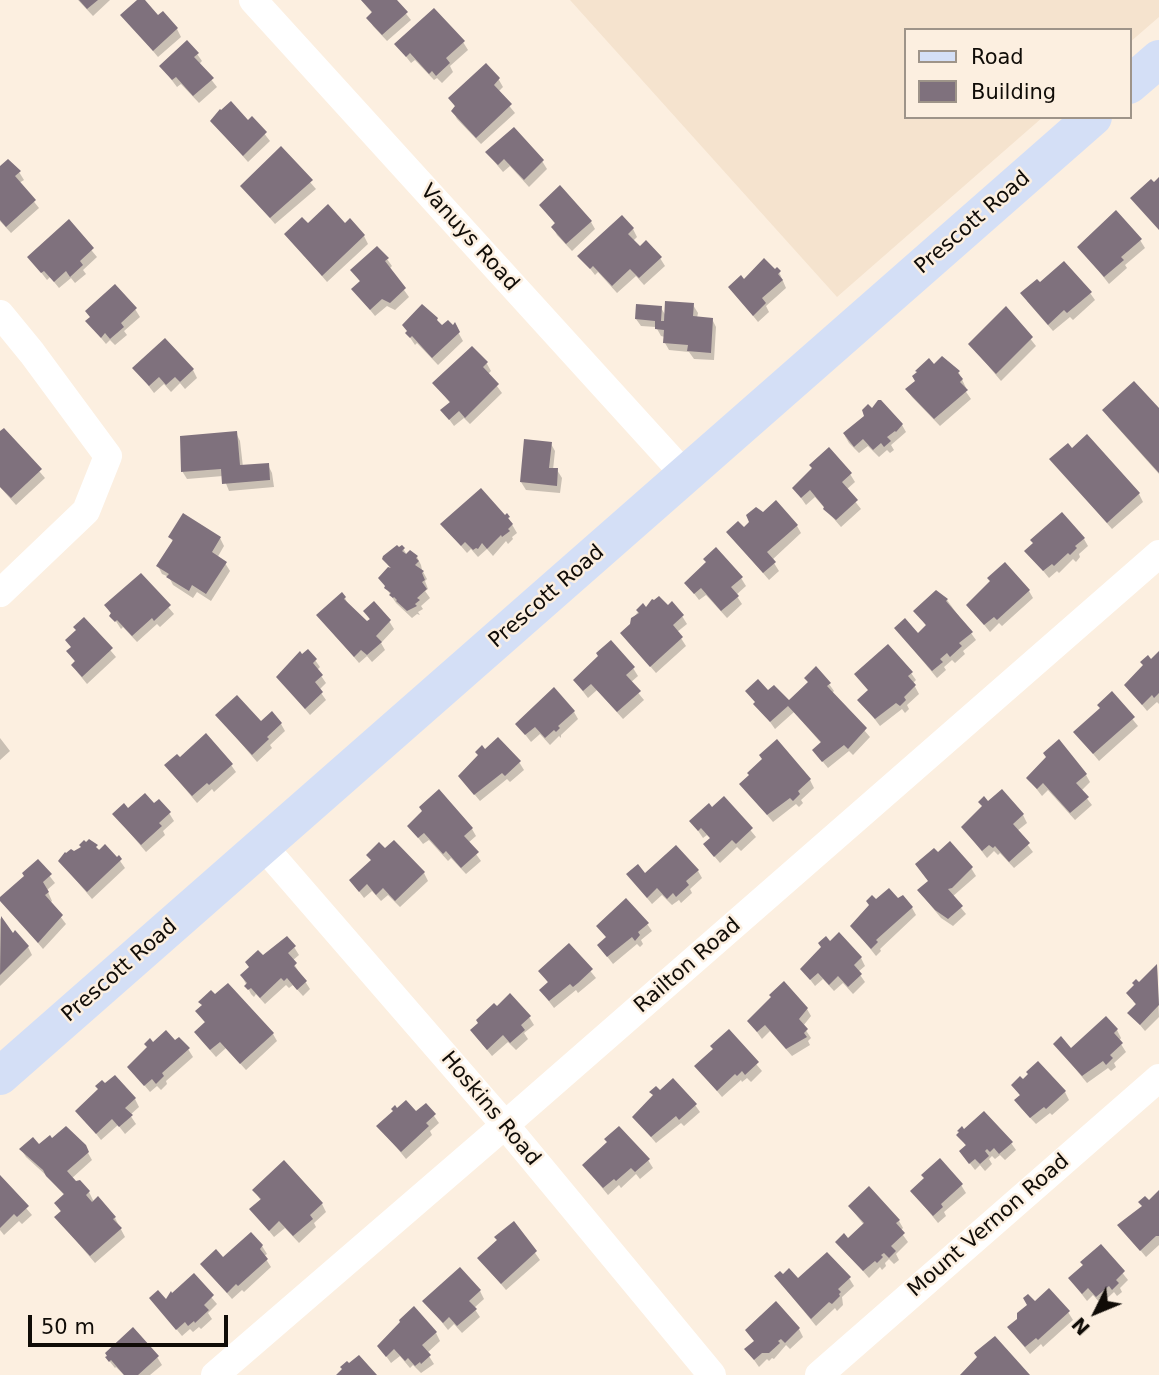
<!DOCTYPE html>
<style>
body{margin:0}
#map{position:relative;width:1159px;height:1375px;overflow:hidden;background:#fcefe0;font-family:"DejaVu Sans",sans-serif}
canvas{display:block}
.legend{position:absolute;left:904px;top:28px;width:228px;height:91px;box-sizing:border-box;background:#fcefe0;border:2px solid #9e9489;margin:0;padding:9px 12px;list-style:none;font-size:21px;color:#100c07}
.legend li{display:flex;align-items:center;gap:14px;height:35px}
.legend b{width:35px;border:2px solid #9e9489}
.north{position:absolute;left:1061px;top:1277px;width:70px;height:70px;-webkit-text-stroke:5px #fcefe0;paint-order:stroke;rotate:227deg;font-size:19px;font-weight:700;line-height:28px;text-align:center;color:#100c07}
.north::after{content:'';display:block;margin:auto;width:24px;height:32px;background:#100c07;clip-path:polygon(50% 0,100% 100%,50% 72%,0 100%)}
.scale{position:absolute;left:28px;top:1315px;width:200px;height:32px;box-sizing:border-box;border:4px solid #100c07;border-top:0;padding-left:9px;font-size:21px;line-height:24px;white-space:nowrap;color:#100c07;-webkit-text-stroke:5px #fcefe0;paint-order:stroke}
</style>
<div id="map">
<canvas width="1159" height="1375"></canvas>
<ul class="legend">
<li><b style="height:9px;background:#d4dff6"></b>Road</li>
<li><b style="height:19px;background:#7f717d"></b>Building</li>
</ul>
<div class="north">N</div>
<div class="scale">50 m</div>
</div>
<script>
const ctx = document.querySelector('canvas').getContext('2d');
ctx.lineJoin = 'round';
function fillPath(path, color) {
  ctx.fillStyle = color;
  ctx.fill(path, 'evenodd');
}
function strokePath(path, color, width, dash) {
  ctx.strokeStyle = color;
  ctx.lineWidth = width;
  ctx.lineCap = dash ? 'butt' : 'round';
  ctx.setLineDash(dash || []);
  ctx.stroke(path);
}
function label(font, color, halo, rows, align = 'center') {
  ctx.font = font + ' "DejaVu Sans",sans-serif';
  ctx.lineWidth = 5;
  ctx.setLineDash([]);
  ctx.textBaseline = 'middle';
  ctx.strokeStyle = halo;
  ctx.fillStyle = color;
  for (const [text, x, y, turn = 0] of rows) {
    ctx.save();
    ctx.translate(x, y);
    ctx.rotate((+turn || 0) * Math.PI / 180);
    ctx.textAlign = isNaN(turn) ? turn : align;
    if (halo) ctx.strokeText(text, 0, 0);
    ctx.fillText(text, 0, 0);
    ctx.restore();
  }
}
const built = new Path2D(`
 M570,0H1159V17L1129,43V30H905V117H1043L837,297Z`);
const shadow = new Path2D(`
 M78,0H110L93,16Z
 M139,0H143L158,17L177,29L181,37L158,57L123,15Z
 M361,0H395L411,20L387,41L373,26L369,18L373,14Z
 M463,42L468,50L450,66L453,72L442,83L437,78L434,80L415,60L411,63L397,45Z
 M197,54L202,61L199,64L217,87L199,103L181,84L177,87L161,66Z
 M486,66L499,80L503,87L498,92L515,113L481,144L457,119L453,111L456,108L450,98Z
 M252,118L270,141L248,162L212,121L248,122Z
 M281,149L316,189L275,224L242,186Z
 M487,153L542,161L547,169L529,187L510,166L503,172Z
 M0,168L19,172L24,180L19,183L39,208L11,233L0,221Z
 M541,205L591,222L595,229L572,251L557,235L553,227L556,225Z
 M68,222L97,257L83,270L86,274L75,283L71,278L59,288L50,277L47,280L29,257Z
 M345,225L364,236L368,244L327,282L286,234L308,226Z
 M633,229L637,237L633,241L640,248L660,258L665,266L644,285L636,276L617,293L598,272L595,275L580,256Z
 M1140,240L1145,248L1125,265L1127,268L1109,284L1080,247Z
 M387,259L392,266L389,269L409,297L395,310L387,306L375,316L353,289L361,283L352,270Z
 M774,272H779L786,288L766,306L769,312L758,322L730,287Z
 M1040,285L1090,293L1095,300L1073,320L1070,317L1053,331L1027,301Z
 M693,305L698,313L697,318L712,319L716,327L714,360L694,359L689,352L669,350L665,343V337L661,336L656,327L641,326L636,319L661,308L666,316Z
 M1006,308L1036,346L1001,381L970,344Z
 M135,309L140,317L124,331L127,335L115,345L110,340L106,344L87,321Z
 M454,325L463,341L438,365L417,343L415,345L407,333Z
 M472,348L487,364L491,371L488,374L502,393L470,424L464,418L454,426L443,411L450,403L435,383Z
 M942,359L959,373L966,388L964,389L971,399L940,426L912,397L907,390Z
 M135,368L193,370L197,378L185,389L180,383L171,392L164,384L154,393Z
 M1104,411H1159V474L1109,418Z
 M866,416L902,425L906,432L891,445L894,450L890,453L887,450L879,457L868,446L859,453L849,443L845,436Z
 M4,430L45,478L16,505L0,487V434Z
 M236,433L240,441L243,467L268,465L272,473L274,487L229,491L223,476L187,479L182,471Z
 M551,444L555,451L553,470H557L562,478L560,493L526,490L521,482Z
 M1051,459L1139,494L1143,502L1112,529Z
 M850,474L855,482L846,490L861,509L841,527L815,497L806,505L794,488Z
 M763,514L797,526L801,533L772,560L779,571L769,580L728,532L744,530Z
 M507,516L517,533L512,537L513,539L508,544L506,541L493,556L487,549L478,557L471,549L467,553L443,525Z
 M170,537L220,538L224,546L217,558L225,563L230,571L211,601L197,592L193,598L173,585L169,577L162,574L158,566L173,542Z
 M1084,539L1088,546L1079,554L1080,557L1076,562L1073,559L1059,573L1057,571L1049,578L1027,551Z
 M402,547L407,555L410,553L417,557L421,565L422,570L427,579L425,581L428,589L425,591L430,598L421,606L423,609L418,612L420,615L417,614L412,618L396,603L386,588L390,568L384,559Z
 M141,575L174,614L160,627L157,624L137,642L123,627L121,629L106,606Z
 M741,578L746,586L736,595L742,604L727,618L706,595L699,600L686,583Z
 M991,582L1029,591L1033,598L1002,626L999,623L990,632L968,605Z
 M345,598L349,606L367,623L370,620L365,611L389,621L394,629L381,643L385,650L372,662L367,656L359,663L318,615Z
 M947,600L976,640L963,651L965,654L955,663L952,660L944,667L946,670L937,678L896,629L918,635L927,627L916,611Z
 M643,606L646,609L682,616L687,624L677,632L686,646L656,673L622,634L632,625L633,618Z
 M84,619L116,657L87,684L78,673L73,665L76,663L68,652L72,648Z
 M1159,654V704L1157,702L1147,711L1126,685Z
 M315,660L320,667L317,670L326,683L319,690L326,700L310,715L278,677Z
 M633,668L638,676L630,683L644,700L623,719L597,690L588,698L575,681Z
 M911,673L916,680L913,683L919,694L907,705L909,709L905,713L902,709L880,726L860,700L869,691L856,675Z
 M806,679L829,684L834,691L832,693L870,737L853,755L849,751L828,768L814,751L822,744L794,712L775,729L748,691L768,693L788,702L809,684Z
 M1112,694L1138,726L1099,761L1075,732L1101,709Z
 M574,712L578,719L561,735V738L559,736L550,745L540,734L531,742L517,724Z
 M217,715L261,724H281L285,731L270,745L272,748L257,762Z
 M0,738L10,751L0,760Z
 M480,756L519,762L524,770L510,782L507,779L480,801L460,777Z
 M180,759L231,765L236,772L214,792L212,789L197,803L166,766Z
 M1086,775L1090,782L1081,791L1092,805L1075,820L1048,790L1042,796L1028,778Z
 M810,780L814,788L801,800L803,803L799,807L796,804L773,822L742,785Z
 M724,798L756,837L741,851L737,847L720,863L705,845L711,839L707,835L703,838L692,822L712,809Z
 M988,803L1023,815L1027,823L1017,831L1033,852L1014,868L1000,853L998,855L994,851L987,858L963,827Z
 M154,805L169,813L174,821L163,831L165,835L146,852L114,814Z
 M409,826L472,829L476,836L468,843L481,861L466,874L451,858L448,861L429,840L423,844Z
 M394,842L424,873L428,881L400,907L388,895L381,901L372,891L364,898L351,881Z
 M93,846L117,859L118,858L125,868L92,899L60,861Z
 M38,861L55,883L47,890L52,901L50,903L66,924L43,949L1,899L26,877Z
 M971,868L976,876L952,897L966,914L953,926L941,918L919,891Z
 M698,871L702,878L690,889L692,893L681,903L679,900L672,905L662,895L652,904L628,875Z
 M898,901L912,908L916,915L880,949L881,951L876,956L852,926L876,902Z
 M0,918L13,935L28,947L32,955L0,986Z
 M647,924L652,931L641,940L643,944L640,947L637,944L613,964L599,946L607,938L598,926Z
 M569,945L596,978L578,993L576,990L554,1008L541,991L549,984L540,971Z
 M294,947L299,955L292,961L310,989L303,996L293,985L289,988L286,985L265,1004L256,994L254,997L251,994L242,976L263,957Z
 M861,958L865,966L858,972L865,982L853,994L843,983L834,991L823,979L815,986L802,969Z
 M1157,967L1159,1017L1145,1031L1130,1013L1137,1006L1133,1001L1138,984Z
 M807,1009L811,1016L803,1026L811,1038L808,1041L810,1045L792,1056L770,1031L762,1039L749,1021Z
 M197,1012L273,1034L277,1041L246,1070L226,1048L216,1057L201,1040L196,1033L206,1024Z
 M529,1017L534,1025L524,1033L528,1039L516,1050L508,1042L492,1056L472,1031L480,1023Z
 M1106,1019L1117,1030L1121,1038L1119,1041L1126,1052L1114,1063L1116,1067L1111,1071L1108,1068L1087,1083L1055,1044L1071,1051Z
 M728,1031L762,1071L751,1082L747,1078L742,1082L741,1080L722,1097L697,1067L714,1051Z
 M175,1043L188,1049L193,1057L166,1081L167,1084L161,1090L157,1086L150,1092L129,1067L153,1044Z
 M1013,1085L1065,1092L1069,1100L1052,1115L1050,1113L1036,1124L1021,1108L1016,1101L1021,1097Z
 M135,1099L139,1107L130,1115L136,1124L125,1134L118,1125L101,1140L78,1111Z
 M426,1105L439,1123L430,1131L432,1135L406,1159L379,1126L416,1114Z
 M695,1105L700,1112L684,1126L681,1123L656,1143L634,1117Z
 M958,1135L1011,1143L1016,1150L1005,1160L1000,1155L995,1159L992,1156L989,1159L992,1164L985,1171L980,1165L975,1170L961,1152L967,1147Z
 M49,1137L52,1140L84,1146L92,1160L71,1179L89,1192L94,1202L115,1218L125,1237L95,1263L56,1217L61,1212L56,1204L65,1196L48,1177L26,1157L21,1149L38,1145Z
 M648,1160L653,1168L640,1179L636,1174L621,1188L619,1185L608,1195L584,1166Z
 M0,1178L32,1215L22,1224L19,1221L4,1235L0,1230Z
 M961,1185L966,1193L944,1212L946,1216L938,1223L912,1191Z
 M254,1190L322,1204L326,1212L314,1223L316,1227L299,1243L285,1228L274,1237L252,1210L261,1201Z
 M1159,1195V1245L1146,1257L1120,1226Z
 M850,1207L899,1221L903,1228L900,1231L908,1242L896,1254L899,1260L894,1264L889,1259L885,1263L886,1266L882,1270L880,1267L869,1278L838,1242L848,1240L864,1225Z
 M514,1223L540,1260L506,1290L479,1258Z
 M251,1235L262,1246L267,1254L264,1256L271,1267L244,1292L242,1290L232,1299L202,1264L223,1260Z
 M1101,1246L1128,1280L1120,1288L1122,1292L1117,1296L1114,1292L1101,1304L1093,1295L1087,1301L1070,1279Z
 M193,1276L217,1304L208,1313L212,1319L201,1329L199,1327L193,1332L190,1329L182,1336L151,1298L166,1301Z
 M776,1277L798,1281L849,1278L854,1286L842,1297L843,1305L837,1311L835,1308L816,1326Z
 M480,1291L484,1299L474,1308L480,1317L462,1333L454,1324L448,1330L425,1301Z
 M1035,1303L1068,1312L1073,1320L1043,1347L1041,1344L1030,1354L1009,1328Z
 M799,1329L803,1337L790,1349L786,1345L774,1359L772,1358L769,1361L767,1359L759,1367L747,1350L755,1342L747,1330Z
 M436,1333L440,1341L427,1353L434,1364L421,1373L413,1365L410,1368L400,1356L391,1363L379,1346Z
 M157,1357L162,1365L150,1375H124L116,1367L115,1368L107,1358Z`);
const building = new Path2D(`
 M79,0H98L87,9Z
 M137,0H145L158,15L163,11L178,28L153,51L120,15Z
 M361,0H397L408,12L382,35L366,18L372,12Z
 M434,8L465,41L446,58L450,63L436,76L432,71L429,74L410,53L406,57L394,44Z
 M187,40L199,53L194,57L214,78L193,96L176,77L172,80L159,66Z
 M486,63L500,78L494,85L512,104L476,138L451,111L455,106L448,98Z
 M231,101L248,120L252,116L267,132L243,156L210,121L220,109L221,110Z
 M514,127L544,160L524,180L504,159L498,165L485,152Z
 M281,146L313,180L270,218L240,186Z
 M8,159L21,171L15,176L36,200L6,227L0,220V166Z
 M1159,177V230L1130,198L1151,179L1154,182Z
 M560,185L592,221L566,244L551,227L555,223L539,205Z
 M328,204L345,223L350,218L365,235L322,276L284,234L302,217L308,223Z
 M1116,210L1142,239L1121,257L1124,260L1104,277L1077,247Z
 M622,215L634,228L628,234L640,246L646,240L662,257L639,278L630,269L612,286L593,266L590,269L577,256Z
 M69,219L94,248L80,261L83,265L70,277L66,271L54,282L44,271L41,273L27,257Z
 M377,246L389,258L385,261L406,288L390,303L382,299L370,310L351,289L360,281L350,270Z
 M764,258L775,269L777,267L781,271L778,274L783,280L762,298L766,303L753,316L728,287L741,275L744,279Z
 M1064,261L1092,292L1067,313L1064,310L1048,325L1020,293L1037,279L1040,282Z
 M115,284L137,308L121,323L124,327L110,339L105,333L101,338L85,321L90,317L85,311Z
 M665,301L694,303L693,316L713,318L711,353L687,351L688,345L663,343L664,330L655,329V321L635,319L636,304L662,306L661,321H664Z
 M422,304L438,318L437,320L442,325L448,320L453,325L455,322L460,332L432,358L412,336L410,338L405,333L407,331L402,325Z
 M1006,306L1033,337L996,374L968,344Z
 M165,338L194,369L180,382L175,377L166,385L159,377L149,386L132,368Z
 M472,346L488,362L483,367L499,384L465,418L459,411L449,420L440,410L450,402L432,383Z
 M942,356L960,371L958,373L963,379L960,382L968,390L934,419L905,389L915,381L912,376L917,372L915,371L929,358L934,364Z
 M1134,381L1159,408V473L1102,410Z
 M878,400H881L903,424L896,432L895,431L887,437L891,441L884,447L881,443L873,450L863,439L854,447L843,433L864,416L862,410L868,404L872,408Z
 M4,428L42,469L11,498L0,487V431Z
 M237,431L240,465L269,463L270,480L222,484L221,469L181,472L180,436Z
 M1087,434L1140,493L1107,523L1049,459L1068,443L1072,448Z
 M524,439L552,442L549,468H558L557,486L520,482Z
 M829,447L852,473L842,482L858,500L836,520L823,509L824,507L810,490L801,498L792,488L812,468L809,465Z
 M481,488L505,515L507,513L510,517L508,518L513,524L508,529L510,531L502,537L501,535L487,549L482,543L478,549L476,548L473,550L465,542L461,546L440,524Z
 M776,500L798,525L767,552L776,562L763,573L726,532L738,521L744,527L749,522L746,515L756,507L763,512Z
 M1062,512L1085,538L1075,546L1077,548L1070,555L1068,553L1054,566L1052,564L1043,571L1024,551L1033,543L1030,540Z
 M183,513L221,537L212,552L227,562L206,594L192,585L189,591L166,577L169,574L156,566L173,540L168,537Z
 M397,545L399,547L402,545L405,548L402,551L406,554L410,550L418,556L416,558L419,561L415,565L424,571L422,573L425,580L422,582L427,589L417,598L420,600L415,604L417,606L407,611L396,601L397,600L394,597L393,598L389,595L391,593L384,588L385,586L378,578L388,567L391,568L382,559L383,556Z
 M716,547L743,577L731,587L739,596L721,611L701,588L694,594L684,583L706,562L703,559Z
 M1005,562L1030,590L997,620L994,617L984,625L966,605L990,581L987,578Z
 M141,573L171,605L154,621L152,618L132,636L117,620L115,622L109,616L111,613L104,605Z
 M936,590L948,599L946,601L973,632L959,643L962,646L950,657L947,653L940,659L943,662L932,671L894,628L905,618L918,633L926,625L913,611Z
 M342,592L346,597L344,599L367,621L370,619L363,611L374,601L391,620L376,636L382,642L367,655L361,650L354,657L316,615Z
 M659,596L668,605L672,601L684,615L673,625L683,637L650,667L620,633L630,624L631,618L639,613L636,610L643,603L646,607L652,599L654,600Z
 M84,617L113,648L82,677L71,665L75,661L66,651L71,647L65,640L76,630L73,627Z
 M611,640L635,667L626,675L641,691L617,712L591,684L583,691L573,680L598,656L596,653Z
 M888,644L913,672L908,676L916,685L904,697L906,700L900,706L896,703L875,719L857,700L868,690L854,674Z
 M308,649L317,659L313,663L323,675L315,682L323,692L305,709L276,677L300,651L302,654Z
 M1159,651V693L1154,698L1152,695L1142,705L1124,685L1143,665L1140,662L1148,655L1151,659Z
 M816,666L831,683L827,686L867,728L848,749L844,745L822,762L812,750L821,742L788,706L770,722L753,704L755,702L745,691L758,679L768,690L774,685L789,700L808,682L804,678Z
 M554,687L575,711L558,726L560,728L556,732L554,730L545,738L535,727L525,735L515,724Z
 M1112,691L1135,717L1093,754L1073,732L1100,708L1097,705Z
 M237,695L261,721L272,711L282,723L267,737L269,739L252,755L215,715Z
 M206,733L233,764L209,785L207,783L192,796L164,765L177,754L180,757Z
 M498,737L521,761L505,776L502,773L474,795L458,776L478,755L475,752L482,745L485,749Z
 M777,739L811,779L798,791L800,794L793,801L790,798L767,815L739,784L749,775L747,773L762,759L759,755Z
 M1059,739L1087,774L1076,783L1089,797L1070,813L1043,783L1037,789L1026,778L1046,757L1043,753Z
 M439,789L473,828L464,836L479,852L461,868L446,851L443,854L424,833L418,838L407,826L422,811L419,807Z
 M1002,789L1024,814L1013,824L1030,843L1009,862L995,846L993,848L989,845L982,851L961,827L982,806L978,802L984,796L988,801Z
 M145,793L154,803L159,799L171,812L159,823L162,826L141,845L112,814L124,803L128,808Z
 M724,796L753,828L736,844L732,840L714,857L703,844L710,838L701,828L698,831L689,821L709,803L712,807Z
 M89,839L98,845L96,847L99,850L105,844L117,857L119,855L122,859L87,892L58,861L65,852L66,853L71,849L74,851L81,847L79,845L84,840L86,842Z
 M394,840L425,872L395,901L383,888L376,895L367,884L359,892L349,880L371,860L366,855L379,842L385,848Z
 M950,841L973,867L952,888L948,889L963,906L948,919L935,910L917,890L928,881L915,864L934,848L938,852Z
 M676,845L699,870L686,881L689,885L676,897L673,893L667,899L657,888L647,898L626,874L638,864L645,873Z
 M38,859L52,874L43,882L49,892L45,895L63,915L38,943L0,901V897L24,876L22,873Z
 M889,888L898,898L903,895L913,907L876,940L878,942L871,949L850,926L869,905L866,901L872,895L876,899Z
 M626,898L649,923L638,932L640,935L635,941L632,937L607,957L597,945L606,937L596,926Z
 M1,916L13,933L15,930L29,946L0,975Z
 M839,932L862,957L854,965L862,974L848,987L838,976L829,985L818,973L810,980L800,969L821,947L818,943L826,936L830,941Z
 M287,936L296,946L288,953L297,963L294,966L307,981L297,990L287,978L284,981L281,978L260,998L251,988L248,990L244,986L247,983L240,975L249,967L245,962L258,950L263,955Z
 M569,943L593,969L578,983L573,987L570,984L549,1001L539,990L548,982L538,971Z
 M1157,964L1159,1005L1140,1025L1127,1013L1136,1004L1126,993L1134,985L1132,983L1136,979L1139,982Z
 M784,981L808,1008L799,1019L808,1029L804,1033L807,1037L786,1049L765,1025L757,1032L747,1021L771,997L769,995Z
 M228,983L274,1033L240,1064L220,1042L210,1050L194,1032L205,1022L195,1011L202,1005L198,1002L211,990L215,994Z
 M510,993L531,1016L521,1025L525,1030L510,1043L503,1035L487,1050L470,1030L478,1023L476,1020L494,1003L497,1006Z
 M1106,1016L1118,1029L1114,1033L1123,1043L1110,1055L1113,1058L1106,1065L1103,1061L1082,1076L1053,1044L1061,1036L1071,1048Z
 M729,1029L759,1062L745,1075L742,1071L737,1076L735,1074L717,1091L694,1066L713,1049L710,1046Z
 M166,1030L175,1040L179,1037L190,1048L162,1073L164,1076L156,1084L152,1079L144,1086L127,1067L147,1047L144,1044L150,1038L153,1042Z
 M1038,1061L1066,1091L1046,1109L1044,1107L1030,1118L1014,1100L1020,1095L1011,1085L1020,1076L1023,1079L1028,1074L1026,1072Z
 M115,1075L136,1098L125,1108L133,1115L119,1127L112,1119L96,1134L75,1111L98,1089L95,1086L102,1080L105,1083Z
 M673,1078L697,1104L679,1120L676,1116L651,1137L632,1117L653,1095L649,1092L656,1086L660,1090Z
 M406,1100L416,1111L426,1103L436,1114L426,1123L429,1126L401,1152L376,1126L393,1111L391,1109L395,1105L397,1108Z
 M984,1111L1013,1142L999,1154L994,1148L990,1152L987,1149L985,1151L989,1156L980,1164L975,1159L969,1164L959,1151L966,1145L956,1135L959,1132L957,1131L962,1126L964,1129Z
 M66,1126L86,1145L89,1152L67,1171L76,1181L80,1180L90,1191L86,1195L92,1202L98,1196L116,1217L113,1219L122,1228L90,1256L54,1217L61,1211L54,1203L64,1194L46,1176L43,1170L19,1149L33,1137L39,1144L50,1135L52,1138Z
 M619,1126L650,1159L635,1172L631,1168L616,1181L614,1179L603,1188L582,1165L607,1142L604,1139Z
 M940,1158L963,1184L941,1204L943,1207L933,1216L910,1191L924,1178L921,1175Z
 M284,1160L323,1203L310,1215L313,1219L293,1236L279,1221L269,1231L249,1209L261,1199L252,1190Z
 M0,1175L29,1206L17,1217L14,1214L0,1228Z
 M869,1186L900,1220L896,1223L905,1233L891,1246L896,1251L889,1258L884,1253L881,1255L883,1257L877,1263L875,1261L863,1271L835,1242L844,1233L848,1238L864,1223L848,1206Z
 M1159,1190V1236H1156L1140,1251L1117,1225L1142,1206L1138,1202L1145,1196L1149,1200Z
 M514,1221L537,1251L501,1284L477,1258L497,1240L494,1237Z
 M251,1232L263,1245L260,1249L268,1259L238,1286L236,1284L227,1293L200,1264L216,1249L223,1257Z
 M1101,1244L1125,1271L1116,1280L1119,1283L1112,1290L1109,1286L1096,1297L1088,1288L1082,1294L1068,1278L1083,1265L1080,1262Z
 M827,1252L851,1277L838,1289L841,1292L839,1294L840,1296L832,1304L829,1302L811,1319L774,1276L780,1271L783,1274L789,1268L798,1278Z
 M460,1267L481,1290L469,1301L477,1309L457,1326L449,1317L443,1323L422,1301Z
 M194,1273L214,1295L204,1305L209,1310L195,1323L194,1321L188,1326L185,1322L176,1330L149,1298L158,1290L166,1299L171,1291L172,1293Z
 M1049,1288L1070,1311L1038,1340L1036,1338L1025,1347L1007,1327L1017,1319V1313L1027,1305L1023,1298L1028,1294L1035,1301Z
 M776,1301L800,1328L785,1343L781,1339L778,1341L780,1343L769,1353H762L754,1360L744,1349L754,1341L745,1330Z
 M414,1306L437,1332L422,1345L431,1355L421,1364L420,1362L415,1366L408,1358L405,1361L394,1349L386,1357L377,1346L400,1322L399,1320Z
 M133,1327L159,1356L138,1375H124L111,1360L109,1362L105,1357L107,1356L105,1353Z
 M995,1336L1030,1375H960L977,1357L974,1353Z
 M359,1355L377,1375H336L342,1369L340,1367L347,1361L349,1363Z`);
const minor = new Path2D(`
 M253,0L686,476
 M0,314L32,353L108,456L86,511L0,593
 M263,846L505,1125L712,1375
 M215,1375L505,1125L1159,554
 M819,1375L1159,1078`);
const secondary = new Path2D(`
 M1129,85L1159,59
 M0,1076L1093,117`);
const streetNames = [
 ["Prescott Road",973,223,-41],
 ["Vanuys Road",469,238,48],
 ["Prescott Road",547,597,-41],
 ["Railton Road",688,966,-41],
 ["Prescott Road",120,971,-41],
 ["Hoskins Road",490,1109,50],
 ["Mount Vernon Road",989,1226,-41]
];
fillPath(built, '#f5e3ce');
fillPath(shadow, '#0003');
fillPath(building, '#7f717d');
strokePath(minor, '#fff', 28);
strokePath(secondary, '#d4dff6', 38);
label('21px', '#100c07', '#fcefe0', streetNames);
</script>
